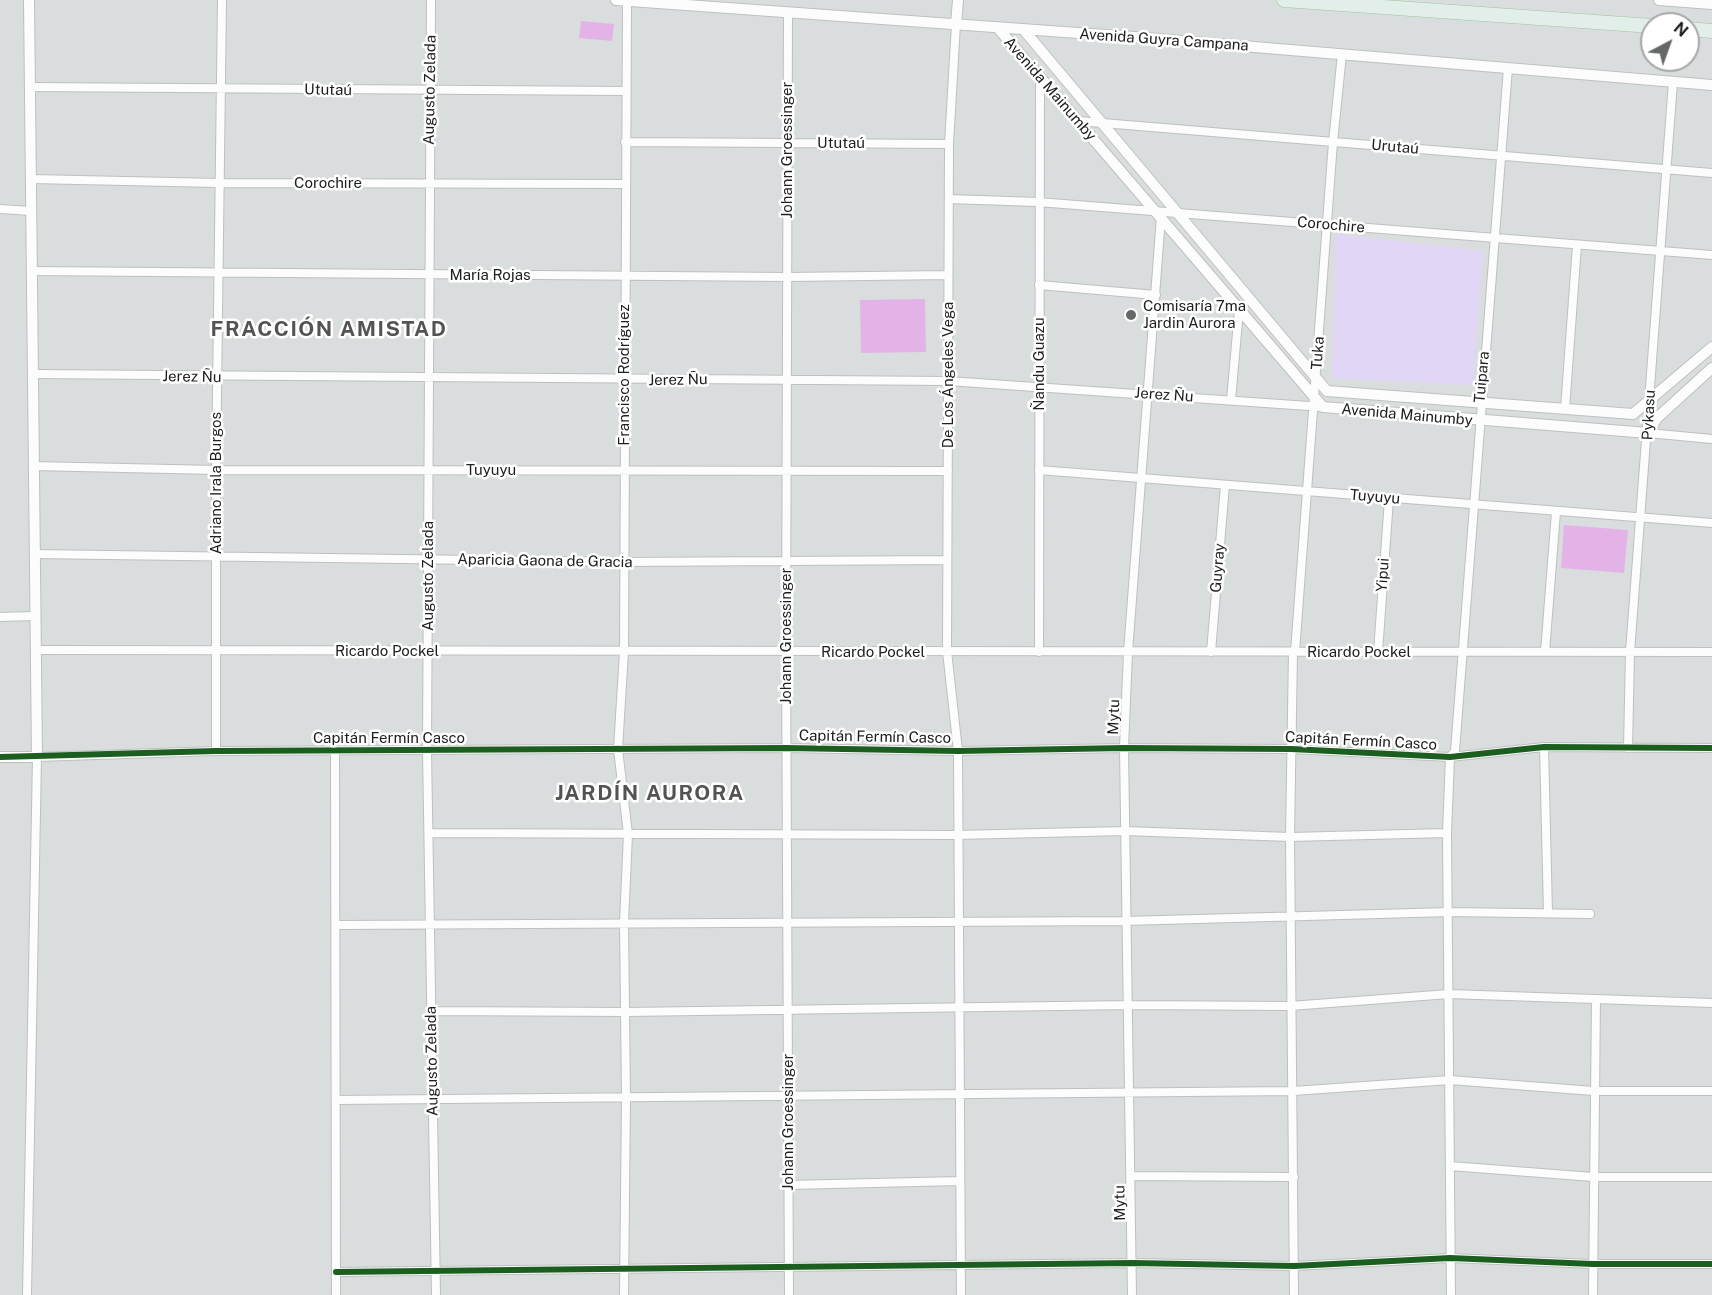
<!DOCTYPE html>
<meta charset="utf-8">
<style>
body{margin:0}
#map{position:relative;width:1712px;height:1295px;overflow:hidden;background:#e9eeee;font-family:"Public Sans",sans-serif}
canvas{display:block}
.north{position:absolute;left:1640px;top:12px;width:60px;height:60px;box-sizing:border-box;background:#fff;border:2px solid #a6a6a6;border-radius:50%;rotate:41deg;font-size:16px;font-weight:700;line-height:24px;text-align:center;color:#202020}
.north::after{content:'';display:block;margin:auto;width:21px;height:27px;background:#666868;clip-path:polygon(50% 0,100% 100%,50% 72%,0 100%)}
</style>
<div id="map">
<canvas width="1712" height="1295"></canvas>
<div class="north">N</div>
</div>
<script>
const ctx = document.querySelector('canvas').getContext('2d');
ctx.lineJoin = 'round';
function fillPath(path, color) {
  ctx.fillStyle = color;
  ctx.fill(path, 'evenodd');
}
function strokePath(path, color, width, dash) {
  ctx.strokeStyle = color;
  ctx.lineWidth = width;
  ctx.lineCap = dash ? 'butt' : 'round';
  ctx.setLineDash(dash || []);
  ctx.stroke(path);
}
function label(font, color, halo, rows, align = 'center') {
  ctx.font = font + ' "Public Sans",sans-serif';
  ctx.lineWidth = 5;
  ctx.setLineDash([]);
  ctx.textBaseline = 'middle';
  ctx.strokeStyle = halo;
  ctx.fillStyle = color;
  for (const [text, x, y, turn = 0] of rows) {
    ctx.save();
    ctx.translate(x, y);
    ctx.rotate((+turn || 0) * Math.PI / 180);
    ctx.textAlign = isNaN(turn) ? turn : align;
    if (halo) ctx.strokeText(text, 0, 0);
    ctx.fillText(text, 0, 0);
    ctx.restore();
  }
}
const residential = new Path2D(`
 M0,0H1712V1295H0ZM1652,24H1688V60H1652Z`);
const park = new Path2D(`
 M1336,234L1483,251L1473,385L1332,378Z`);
const pitch = new Path2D(`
 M581,21L614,24L612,41L579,38Z
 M925,299L926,352L861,353L860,300Z
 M1564,525L1628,530L1624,573L1561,568Z`);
const minor = new Path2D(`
 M431,0L427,750L436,1295
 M788,12L786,653L789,1295
 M956,24L949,144L947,651L958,751L961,1295
 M30,87L626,91
 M1078,121L1712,173
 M625,142L949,144
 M31,179L219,183L625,184
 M949,199L1038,202L1712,255
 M0,209L31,211
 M31,271L788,277L948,275
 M1039,285L1156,295
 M32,374L948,381L1323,407
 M1231,400L1239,310
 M1565,409L1577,245
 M1648,433L1712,439
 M33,466L216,470L948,471
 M1039,470L1712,523
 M34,554L623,562L947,560
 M0,617L34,616
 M35,650L1712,652
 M1039,652L1040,77
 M1211,652L1225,485
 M1293,652L1290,837L1294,1295
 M1295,652L1333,142L1342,54
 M1378,652L1389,499
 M1545,652L1556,512
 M1544,747L1548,913
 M1628,748L1630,652L1673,82
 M335,750L336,1295
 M216,751V470L222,0
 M429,833L957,835L1125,831L1290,837L1447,833
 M336,925L1125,921L1450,912L1590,914
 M431,1011L626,1012L1130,1005L1290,1006L1449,994L1712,1003
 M337,1100L1293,1091L1450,1080L1594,1091H1712
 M1450,1166L1593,1177H1712
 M1131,1176L1294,1177
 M788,1185L960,1181
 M336,1272L1133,1263L1294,1266L1450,1258L1593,1264H1712
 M27,1295L37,757L216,751L786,748L958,751L1124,748L1291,749L1450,757L1544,747L1712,748
 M624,1295L626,1098L624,923L628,834L618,749L624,652L627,1
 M1132,1295L1124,748L1128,652L1161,217
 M1451,1295L1447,833L1450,757L1455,751L1508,68
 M1593,1295L1596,999`);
const tertiary = new Path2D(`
 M616,0L1134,37L1712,85
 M1659,0L1712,4
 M956,24L958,0
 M997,27L1323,407L1648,433L1657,418L1712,368
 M1023,29L1327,391L1633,414L1712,347
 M0,757H37L29,0`);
const trunk = new Path2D(`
 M1284,0L1652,26
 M1688,29L1712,31`);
const cycleway = new Path2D(`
 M0,757L216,751L786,748L958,751L1124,748L1291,749L1450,757L1544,747L1712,748
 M336,1272L1133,1263L1294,1266L1450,1258L1593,1264H1712`);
const markers = [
 [1131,315,6,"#666868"]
];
const streetNames = [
 ["Avenida Guyra Campana",1164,40,4],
 ["Avenida Mainumby",1050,89,49],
 ["Ututaú",328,90,1],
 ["Augusto Zelada",430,90,-89],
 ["Ututaú",841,143],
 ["Urutaú",1395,147,5],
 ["Johann Groessinger",787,150,-90],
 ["Corochire",328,183],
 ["Corochire",1331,225,5],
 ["María Rojas",490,275],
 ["Tuka",1318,353,-86],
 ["Ñandu Guazu",1039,364,-90],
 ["Francisco Rodríguez",624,375,-90],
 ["De Los Ángeles Vega",948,375,-90],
 ["Jerez Ñu",192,377,1],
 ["Tuipara",1482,377,-85],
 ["Jerez Ñu",678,380,-1],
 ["Jerez Ñu",1164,395,4],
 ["Avenida Mainumby",1407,415,5],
 ["Pykasu",1649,415,-87],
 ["Tuyuyu",491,470],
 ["Adriano Irala Burgos",216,483,-90],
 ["Tuyuyu",1375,497,5],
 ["Aparicia Gaona de Gracia",545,561,1],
 ["Guyray",1218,568,-85],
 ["Yipui",1383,575,-86],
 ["Augusto Zelada",428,576,-90],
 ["Johann Groessinger",786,636,-90],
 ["Ricardo Pockel",387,651],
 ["Ricardo Pockel",873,652],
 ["Ricardo Pockel",1359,652],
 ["Mytu",1114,717,-88],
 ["Capitán Fermín Casco",875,737,1],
 ["Capitán Fermín Casco",389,738],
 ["Capitán Fermín Casco",1361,741,3],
 ["Augusto Zelada",432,1061,-91],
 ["Johann Groessinger",788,1122,-90],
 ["Mytu",1120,1203,-91]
];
const poiNames = [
 ["Comisaría 7ma",1143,306],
 ["Jardin Aurora",1143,323]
];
const districtNames = [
 ["FRACCIÓN AMISTAD",329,330],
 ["JARDÍN AURORA",650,794]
];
fillPath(residential, '#dadddd');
fillPath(park, '#e1d6f6');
fillPath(pitch, '#e3b3e7');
strokePath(minor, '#bec0c0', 10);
strokePath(tertiary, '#bec0c0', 12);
strokePath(trunk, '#9ec5a0', 15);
strokePath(minor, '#fcfcfc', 8);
strokePath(tertiary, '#fcfcfc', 10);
strokePath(trunk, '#e2eee9', 14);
strokePath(cycleway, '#1b5e20', 6);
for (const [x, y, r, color] of markers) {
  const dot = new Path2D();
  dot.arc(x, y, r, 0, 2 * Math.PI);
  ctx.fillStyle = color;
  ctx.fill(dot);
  strokePath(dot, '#fff', 2);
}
label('15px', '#202020', '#fff', streetNames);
label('15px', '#202020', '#fff', poiNames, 'left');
ctx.letterSpacing = '1.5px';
label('bold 21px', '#535353', '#fff', districtNames);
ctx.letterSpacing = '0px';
</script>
